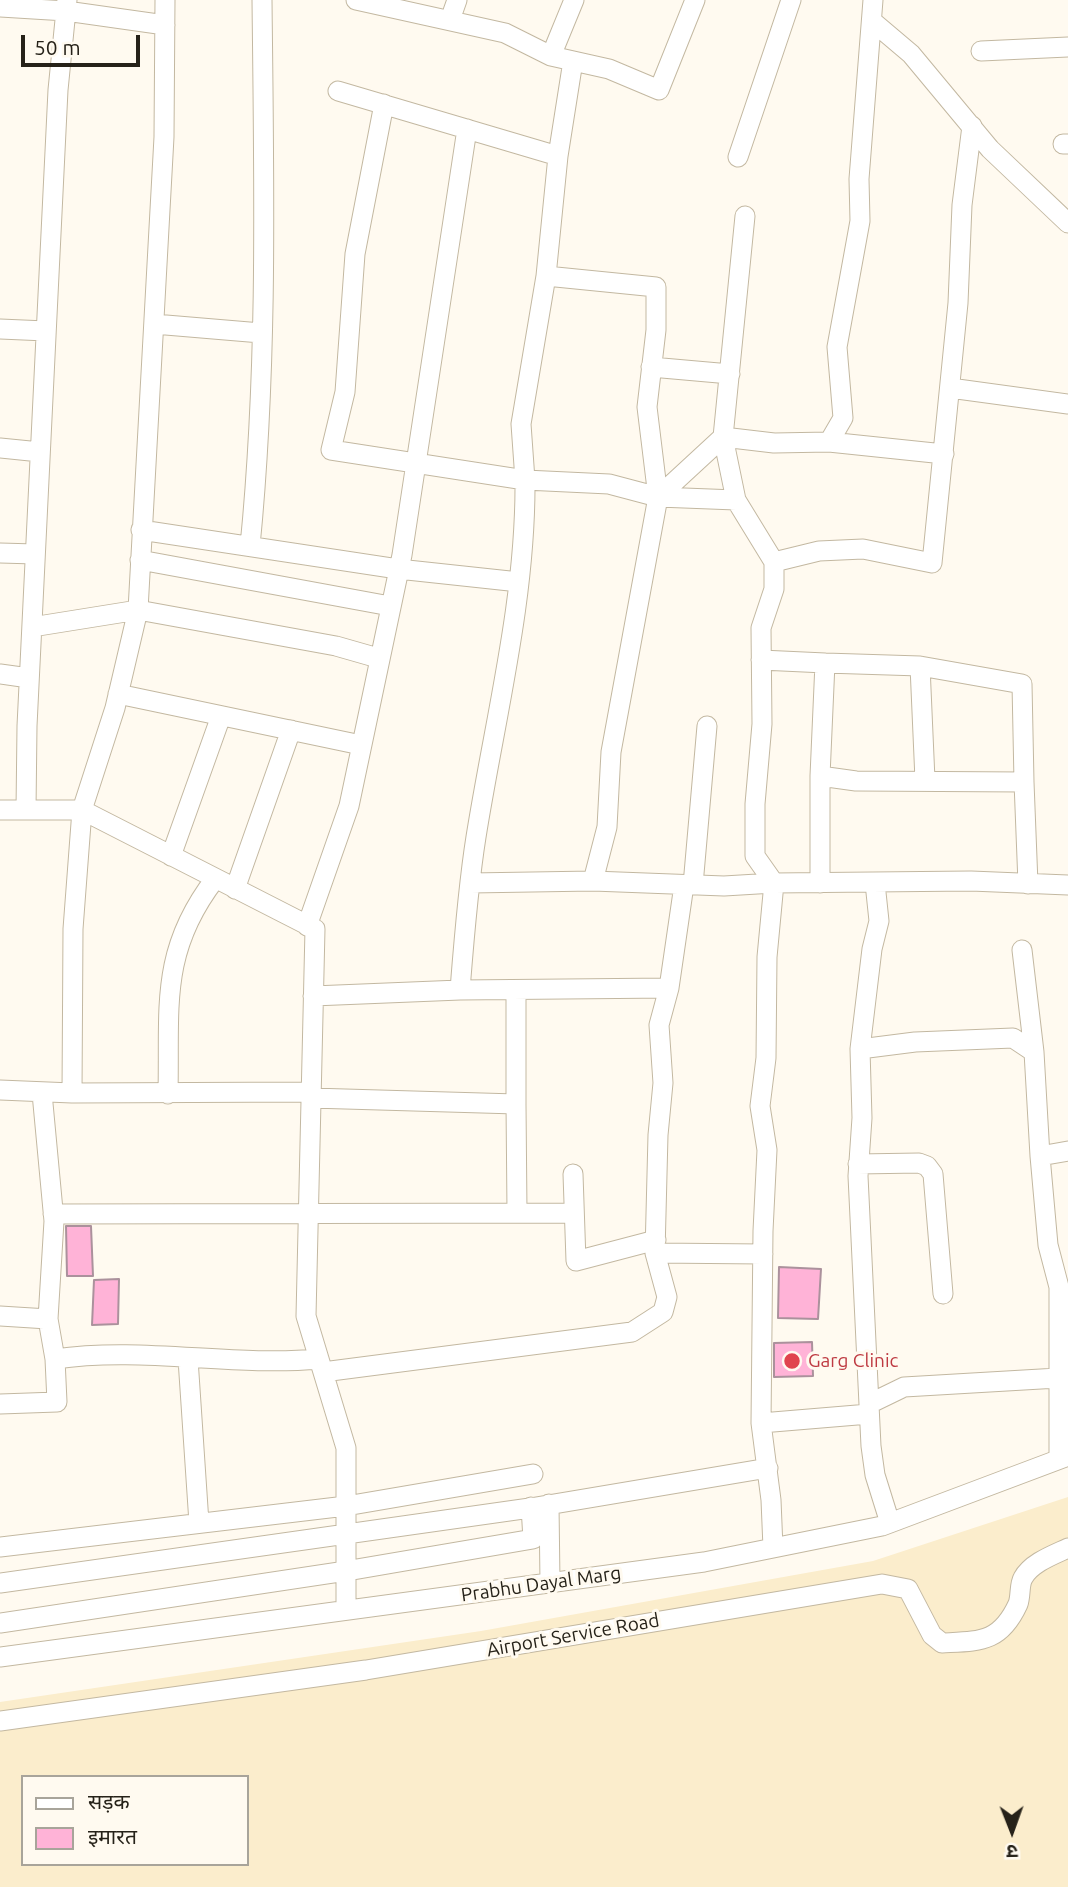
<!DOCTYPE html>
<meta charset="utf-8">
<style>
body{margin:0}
#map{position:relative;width:1068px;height:1887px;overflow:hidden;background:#fffaf0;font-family:Ubuntu,"Noto Sans Devanagari",sans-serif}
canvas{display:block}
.legend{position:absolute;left:21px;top:1775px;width:228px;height:91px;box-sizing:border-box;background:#fffaf0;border:2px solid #a8a49a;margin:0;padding:9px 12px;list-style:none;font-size:21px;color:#262219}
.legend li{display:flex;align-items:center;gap:14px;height:35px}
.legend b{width:35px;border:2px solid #a8a49a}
.north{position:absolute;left:977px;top:1796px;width:70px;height:70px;-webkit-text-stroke:5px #fffaf0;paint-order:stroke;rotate:179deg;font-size:19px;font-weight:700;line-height:28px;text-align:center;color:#262219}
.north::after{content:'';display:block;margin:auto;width:24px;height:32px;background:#262219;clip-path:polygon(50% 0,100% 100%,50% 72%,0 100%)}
.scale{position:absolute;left:21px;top:35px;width:119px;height:32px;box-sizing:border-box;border:4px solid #262219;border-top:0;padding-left:9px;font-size:21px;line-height:24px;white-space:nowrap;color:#262219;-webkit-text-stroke:5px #fffaf0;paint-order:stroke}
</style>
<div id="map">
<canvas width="1068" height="1887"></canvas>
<ul class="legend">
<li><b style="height:9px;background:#fff"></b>सड़क</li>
<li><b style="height:19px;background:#ffb3d7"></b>इमारत</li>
</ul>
<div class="north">उ</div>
<div class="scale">50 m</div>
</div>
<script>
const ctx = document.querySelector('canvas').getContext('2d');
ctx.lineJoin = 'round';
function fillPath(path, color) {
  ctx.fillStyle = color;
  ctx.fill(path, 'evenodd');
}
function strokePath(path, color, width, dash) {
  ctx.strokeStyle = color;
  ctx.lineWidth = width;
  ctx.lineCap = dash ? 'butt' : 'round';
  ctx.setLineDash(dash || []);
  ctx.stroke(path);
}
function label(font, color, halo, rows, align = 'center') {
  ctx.font = font + ' Ubuntu,sans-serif';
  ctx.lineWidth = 6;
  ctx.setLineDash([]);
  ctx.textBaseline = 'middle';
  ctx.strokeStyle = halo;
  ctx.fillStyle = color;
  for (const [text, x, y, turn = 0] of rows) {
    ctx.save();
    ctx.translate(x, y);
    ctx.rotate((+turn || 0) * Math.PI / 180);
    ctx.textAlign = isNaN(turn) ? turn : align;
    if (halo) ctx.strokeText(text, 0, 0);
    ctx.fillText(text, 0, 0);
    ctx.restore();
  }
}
const built = new Path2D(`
 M1068,1497V1887H0V1702L481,1631L873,1561ZM23,1777H247V1864H23Z`);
const building = new Path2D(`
 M66,1226H91L93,1276H67Z
 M779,1267L821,1269L818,1319L778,1318Z
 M119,1279L118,1324L92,1325L94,1280Z
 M812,1342L813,1376L774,1377V1343Z`);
const minor = new Path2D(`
 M356,0L505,33L551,56L609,69L659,90L695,0
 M0,7L66,11L165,25
 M450,20L457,0
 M872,21L911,54L990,149L1068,223
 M981,51L1068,47
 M551,56L574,0
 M338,91L558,156
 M384,104L355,254L345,392L331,450L525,480L521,424L546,276L558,156L573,61
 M1063,144H1068
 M738,157L791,0
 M546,276L656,287V330L647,407L658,497
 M154,324L261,333
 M0,329L46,331
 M651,367L730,374
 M950,388L1068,404
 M723,437L774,443L829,442L843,418L837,347L860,221L859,179L873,0
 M829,442L944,454
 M0,448L40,452
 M658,497L736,500L774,562V589L761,628L762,724L755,804V856L774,883
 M658,497L723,437
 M736,500L723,437L745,216
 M141,530L398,569L519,582
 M250,546C268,365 264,182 262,0
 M0,553L35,554
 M140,560L390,606
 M774,562L819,551L863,549L932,563L958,303L962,205L972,126
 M32,627L138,610L336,646L378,658
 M761,660L825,663L820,776L856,781L1024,782L1028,884
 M825,663L920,666L1022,684L1024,782
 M920,666L925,780
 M0,674L29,678
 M118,694L361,745
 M0,810H82L315,929L306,1316L346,1448V1610
 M26,810L27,726L58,90L67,0
 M171,856L221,716
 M471,883L593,881L724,886L774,883
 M820,883V776
 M875,883L879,921L872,949L860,1049L915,1042L1013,1038L1034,1052L1040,1156
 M693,885L707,726
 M235,889L291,730
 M307,926L349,806L402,555L467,129
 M1022,950L1034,1052
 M460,990C464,939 468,887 476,837C495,718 526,600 525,480L609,484L658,497L611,752L607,827L593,881
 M516,991V1104
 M313,996L460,990L669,988L684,885
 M860,1049L862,1118L858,1176L871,1446L875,1475L890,1523
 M0,1090L72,1093L73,929L82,810L115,708L138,610L164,137L165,0
 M72,1093L311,1092
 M168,1094C170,1008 159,952 215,879
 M311,1098L516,1104L517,1212
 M858,1164L919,1163L927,1166L933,1174L943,1294
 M573,1174L576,1261L656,1240
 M53,1214L574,1213
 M655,1253L763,1254
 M0,1316L48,1319
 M55,1359C142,1346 231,1367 319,1359
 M188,1359L199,1523
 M323,1372L632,1332L663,1312L667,1297L655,1253L658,1135L663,1083L659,1025L669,988
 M0,1404L57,1402L55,1359L48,1319L54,1221L42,1093
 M869,1404L904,1387L1058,1378
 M761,1423L869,1414
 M1059,1459V1287L1048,1245L1040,1156L1068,1151
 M549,1504L550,1583
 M0,1547L346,1506L533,1474
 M773,1548L771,1500L761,1423L763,1231L767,1150L760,1106L766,1058L767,957L774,883L971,881L1068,885
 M0,1583L530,1508L768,1468
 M0,1623L346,1571L533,1539L531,1507
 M0,1657L704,1562L882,1526L1068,1456
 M0,1721L366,1670L882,1584L908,1589L932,1635L942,1643C980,1641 1000,1643 1018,1604C1021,1596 1019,1585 1023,1578C1031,1563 1053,1555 1068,1548`);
const markers = [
 [792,1361,9,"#e0444e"]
];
const healthNames = [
 ["Garg Clinic",808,1361]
];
const streetNames = [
 ["Prabhu Dayal Marg",541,1584,-8],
 ["Airport Service Road",573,1635,-10]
];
fillPath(built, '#fbedcc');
fillPath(building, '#ffb3d7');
strokePath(building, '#ab919c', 2);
strokePath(minor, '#c3b8a1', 21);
strokePath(minor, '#fff', 19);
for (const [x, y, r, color] of markers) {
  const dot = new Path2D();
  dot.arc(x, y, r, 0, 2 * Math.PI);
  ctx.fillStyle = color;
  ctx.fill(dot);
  strokePath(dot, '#fffaf0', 2.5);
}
label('19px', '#be3a42', '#fffaf0', healthNames, 'left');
label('19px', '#262219', '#fffaf0', streetNames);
</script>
